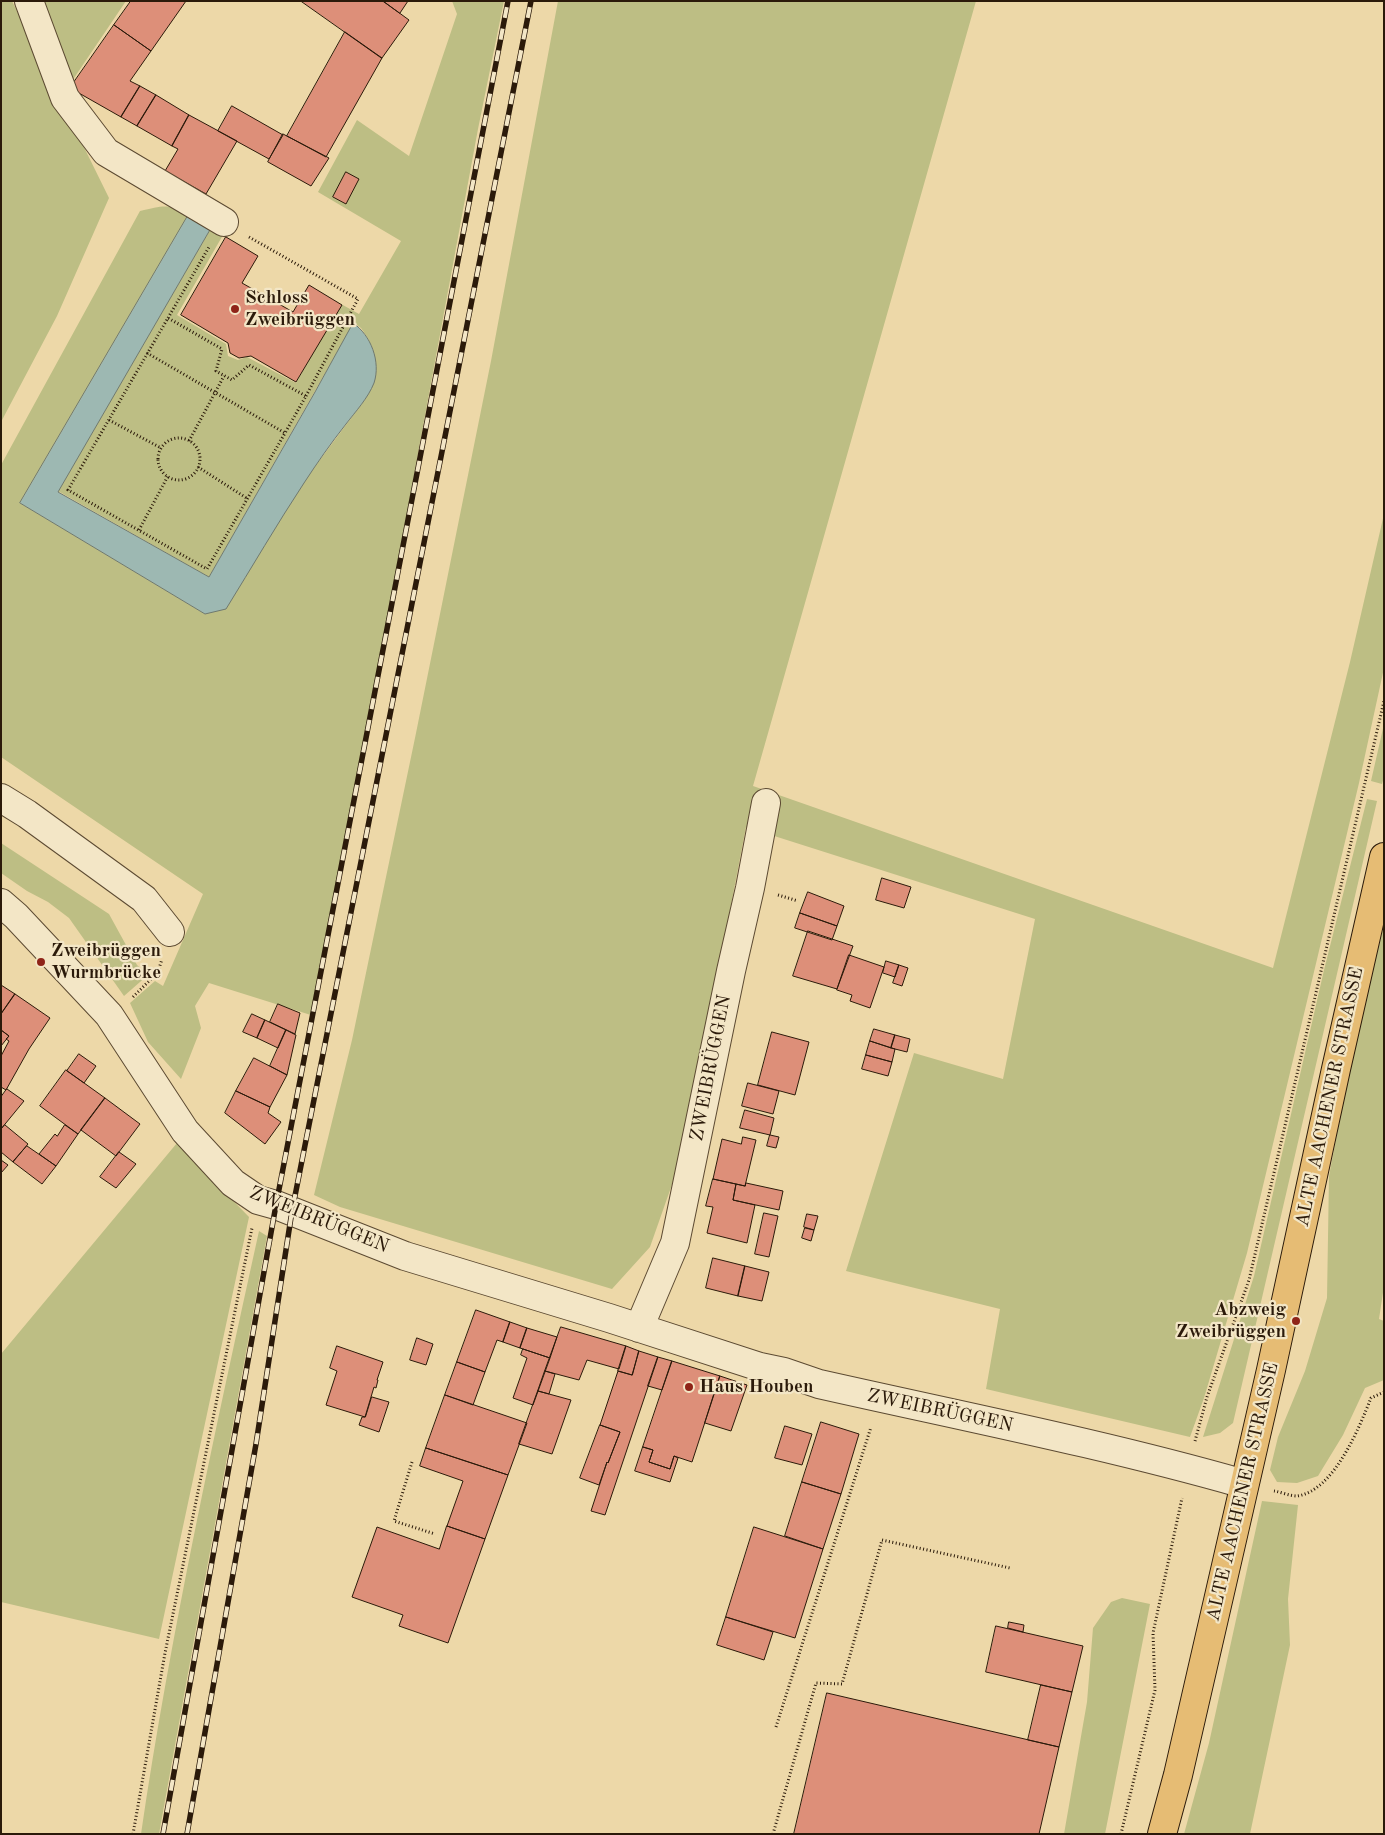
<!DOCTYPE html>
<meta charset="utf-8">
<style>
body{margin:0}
#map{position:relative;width:1385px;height:1835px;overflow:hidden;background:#edd8a8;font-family:"Old Standard TT",serif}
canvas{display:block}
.frame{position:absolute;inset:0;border:2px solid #2b1a0a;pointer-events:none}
</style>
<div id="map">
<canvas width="1385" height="1835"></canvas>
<div class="frame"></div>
</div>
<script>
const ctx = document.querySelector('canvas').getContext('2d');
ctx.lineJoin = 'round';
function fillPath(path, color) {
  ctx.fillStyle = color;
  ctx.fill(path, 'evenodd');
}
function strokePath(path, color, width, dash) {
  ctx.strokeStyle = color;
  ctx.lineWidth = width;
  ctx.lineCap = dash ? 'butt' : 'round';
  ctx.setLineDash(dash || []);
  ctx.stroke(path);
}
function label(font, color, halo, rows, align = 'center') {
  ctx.font = font + ' "Old Standard TT",serif';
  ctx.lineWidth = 4.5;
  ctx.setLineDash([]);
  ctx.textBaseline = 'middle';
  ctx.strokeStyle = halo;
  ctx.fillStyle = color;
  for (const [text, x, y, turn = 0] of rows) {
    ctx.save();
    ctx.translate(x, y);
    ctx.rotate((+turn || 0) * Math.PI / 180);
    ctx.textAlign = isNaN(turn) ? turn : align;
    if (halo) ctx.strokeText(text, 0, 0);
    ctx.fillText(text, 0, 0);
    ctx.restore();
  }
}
const green = new Path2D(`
 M1,1H12L109,198L57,316L1,422Z
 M41,1H126L70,84Z
 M452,1H504L478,129L314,1016L209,983L195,1006L201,1028L181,1079L148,1042L130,1003L155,981L163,986L203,894L1,757V465L140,211C163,206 167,203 189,214L20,503L205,614L366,398L369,340L361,328L354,323L356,319L209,577L58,491L211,228L223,235L177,315L226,344L228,356L238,360L247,357L296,383L341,304L359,314L401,241L318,192L357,120L409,156L457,14Z
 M558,1H976L753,786L1273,968L1350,662L1384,514V668L1359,783L1247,1253L1204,1398L1190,1437L986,1389L1000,1309L846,1271L914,1053L1003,1079L1035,919L746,827L701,1061L688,1139L650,1247L612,1289L340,1207L314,1195L352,1040L415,738L491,361Z
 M1384,724V777L1382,784L1371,781Z
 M1367,799L1377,801L1233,1423L1220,1433L1203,1437L1254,1276L1324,970Z
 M1,843L109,914L137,965L148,975L124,996L69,918L48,902L27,891L1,873Z
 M1384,924V1286L1379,1319L1384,1321V1380L1365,1388L1343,1435L1318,1476L1297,1483L1277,1482L1270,1470L1278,1437L1305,1371L1327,1298L1329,1176L1347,1081Z
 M177,1143L249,1217L159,1639L1,1602V1354Z
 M259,1231L267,1236L159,1834H141C171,1631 215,1431 259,1231Z
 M1262,1501L1298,1505L1288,1599L1290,1645L1250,1834H1184L1209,1743Z
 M1122,1598L1150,1604L1105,1834H1064L1087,1702L1093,1628L1111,1602Z`);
const water = new Path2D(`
 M189,214L211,228L58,492L209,577L315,392L353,323C371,335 381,362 374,383C368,398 356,411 346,424C331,443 317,463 304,483C277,524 252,567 226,609L205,614L20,503Z`);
const building = new Path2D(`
 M131,1H186L151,51L114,25Z
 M301,1H383L409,20L382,58Z
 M383,1H408L400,13Z
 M114,25L151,51L130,81L140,86L121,117L70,88Z
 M345,32L382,58L326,157L287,136Z
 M140,86L156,95L137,126L121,117Z
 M156,95L189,115L172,146L137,126Z
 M232,106L283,135L269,159L218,131Z
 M189,115L237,141L206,194L165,171L178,149L172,146Z
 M283,134L329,158L311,186L268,162Z
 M346,172L359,179L346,204L333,197Z
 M226,237L258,256L242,283L293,312L309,285L342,305L296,382L251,356L239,358L230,353L228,343L181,315Z
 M882,878L911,887L904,908L876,900Z
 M808,892L844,906L837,926L800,913Z
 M800,913L837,926L832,940L795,928Z
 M808,931L853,946L837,989L793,976Z
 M849,955L884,967L870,1008L850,1001L852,995L837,990Z
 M886,961L899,965L895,977L883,973Z
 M899,965L908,968L902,986L893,983Z
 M1,985L15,994L1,1014Z
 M15,994L50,1018L29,1049L6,1090L1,1087V1056L9,1041L6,1039L9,1036L1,1030V1014Z
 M278,1004L300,1013L295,1034L270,1022Z
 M252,1014L265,1020L257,1038L243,1032Z
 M265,1020L286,1030L278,1048L257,1038Z
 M874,1029L895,1035L891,1048L870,1041Z
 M1,1030L9,1036L1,1046Z
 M286,1030L296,1035L287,1075L270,1066Z
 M772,1032L809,1042L795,1095L758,1085Z
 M895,1035L910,1039L907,1052L891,1048Z
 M870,1041L895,1049L892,1062L866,1055Z
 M79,1054L96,1066L84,1083L67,1071Z
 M866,1055L892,1062L888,1076L862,1069Z
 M254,1058L287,1075L270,1107L236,1091Z
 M66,1070L105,1098L78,1134L40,1106Z
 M748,1083L779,1091L773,1114L742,1106Z
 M7,1089L24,1101L1,1129V1097Z
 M236,1091L270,1107L268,1113L281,1122L265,1144L225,1113Z
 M105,1098L140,1124L116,1156L81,1130Z
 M745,1110L774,1118L770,1135L740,1128Z
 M5,1125L28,1144L13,1162L1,1152V1129Z
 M65,1125L78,1134L56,1166L39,1154L55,1134L57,1136Z
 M770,1135L779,1137L776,1148L767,1146Z
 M743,1137L756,1140L745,1186L713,1179L722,1139L741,1144Z
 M27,1146L56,1166L42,1184L13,1162Z
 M119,1152L136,1164L116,1188L100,1177Z
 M1,1160L8,1165L1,1173Z
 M713,1179L736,1184L733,1200L755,1205L747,1243L707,1233L713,1207L706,1206Z
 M746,1183L783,1191L779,1210L733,1200L736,1184L745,1186Z
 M764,1213L778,1216L769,1257L755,1254Z
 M807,1214L818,1216L814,1230L804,1227Z
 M805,1228L814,1230L811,1241L802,1238Z
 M713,1258L745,1266L738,1296L706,1288Z
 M745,1266L769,1272L762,1301L738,1296Z
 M476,1310L510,1322L503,1342L497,1340L485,1372L457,1362Z
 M510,1322L527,1328L520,1348L503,1342Z
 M561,1327L626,1346L619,1369L587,1360L579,1380L545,1371Z
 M527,1328L557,1337L550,1358L520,1348Z
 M417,1338L433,1344L426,1365L410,1360Z
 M337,1346L383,1362L377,1380H378L376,1388L374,1387L365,1417L326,1405L337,1371L330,1368Z
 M626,1346L639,1351L632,1375L618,1371Z
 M523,1349L550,1358L533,1405L513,1398L527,1358L521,1355Z
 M639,1351L658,1357L605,1515L591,1511L607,1462L608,1463L620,1432L600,1425L618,1371L632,1375Z
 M658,1357L672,1361L662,1390L648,1386Z
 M672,1361L720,1376L692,1462L674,1456L670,1469L649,1462L653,1450L643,1447Z
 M457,1362L485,1372L473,1405L445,1395Z
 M545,1371L555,1374L549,1394L538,1391Z
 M720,1376L747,1385L731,1431L705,1423Z
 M538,1391L571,1400L552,1454L519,1444Z
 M445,1395L527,1423L508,1475L426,1448Z
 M372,1397L389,1402L379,1432L359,1425L362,1417H365Z
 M821,1422L859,1434L841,1494L802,1482Z
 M600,1425L620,1432L608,1463L607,1462L599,1485L580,1478Z
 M785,1426L812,1434L802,1465L775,1458Z
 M643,1447L653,1450L649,1462L670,1469L674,1456L678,1458L670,1482L635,1471Z
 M426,1448L508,1475L485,1539L447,1526L463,1481L420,1466Z
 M802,1482L841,1494L823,1549L785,1536Z
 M447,1526L485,1539L448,1643L399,1626L403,1615L352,1597L377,1527L439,1549Z
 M754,1527L823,1549L795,1638L726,1617Z
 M726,1617L773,1632L764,1660L717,1645Z
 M1009,1622L1024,1625L1023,1632L1008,1628Z
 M996,1626L1083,1646L1072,1692L986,1672Z
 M1041,1685L1072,1692L1059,1747L1028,1740Z
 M827,1693L1059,1747L1039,1834H794Z`);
const path = new Path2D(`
 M249,237L358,299L306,396
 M168,318L209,247
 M147,353L285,433L207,569L68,490L168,318L222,349L216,371L232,380L249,365L306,396L285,433
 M109,420L161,448
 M158 459a21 21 0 1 1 42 0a21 21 0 1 1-42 0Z
 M189,441L224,376
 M198,467L248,499
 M139,530L168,476
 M778,895L798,901
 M133,997L158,972L162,959
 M1195,1441L1207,1397L1249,1280L1384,701
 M412,1462L394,1521L435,1534
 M1274,1491C1281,1492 1290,1496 1297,1496C1334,1491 1359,1428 1371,1398L1384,1392
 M776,1727L871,1427
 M133,1834L165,1653L252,1228
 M773,1834L816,1683L842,1684L882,1540L1010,1568
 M1121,1834L1155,1690L1153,1633L1182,1498`);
const minor = new Path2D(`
 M29,1L65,98L106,152L224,222
 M1,798L27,814L144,899L170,932
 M1,903L16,916L109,1015L185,1131L233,1183L258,1200L276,1205L405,1256L609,1318L760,1367L784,1372L819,1384C961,1416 1104,1444 1244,1484
 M639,1328L675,1243L731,971L750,888L766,803`);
const major = new Path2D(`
 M1162,1834L1178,1775L1271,1370L1336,1069L1384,857`);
const rail = new Path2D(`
 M163,1834L276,1205L508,1
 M187,1834L256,1444L292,1211L531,1`);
const markers = [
 [235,309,5,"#8f2418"],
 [41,962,5,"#8f2418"],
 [1296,1321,5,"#8f2418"],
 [689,1387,5,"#8f2418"]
];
const poiNames = [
 ["Schloss",245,298],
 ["Zweibrüggen",245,320],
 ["Zweibrüggen",51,951],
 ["Wurmbrücke",51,973],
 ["Abzweig",1286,1310,"right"],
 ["Zweibrüggen",1286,1332,"right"],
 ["Haus Houben",699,1387]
];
const streetNames = [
 ["ZWEIBRÜGGEN",711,1068,-79],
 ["ALTE AACHENER STRASSE",1330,1097,-78],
 ["ZWEIBRÜGGEN",319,1220,22],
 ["ZWEIBRÜGGEN",940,1411,12],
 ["ALTE AACHENER STRASSE",1243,1492,-77]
];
fillPath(green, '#bdbe84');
fillPath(water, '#9db8b2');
strokePath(water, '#6f796f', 1);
fillPath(building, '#dd8f79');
strokePath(building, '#2b1a0a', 1);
strokePath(minor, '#5c4a32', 30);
strokePath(major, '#2b1a0a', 30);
strokePath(path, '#2b1a0a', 3, [1, 2.5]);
strokePath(minor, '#f3e6c6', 28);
strokePath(major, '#e6bc74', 28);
strokePath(rail, '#2b1a0a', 5.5);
strokePath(rail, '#f3e6c6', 4, [11]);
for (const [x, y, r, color] of markers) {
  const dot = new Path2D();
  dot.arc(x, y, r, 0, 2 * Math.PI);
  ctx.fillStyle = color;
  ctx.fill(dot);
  strokePath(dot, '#f3e6c6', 2);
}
label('bold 19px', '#2b1a0a', '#f3e6c6', poiNames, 'left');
label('19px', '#2b1a0a', '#f3e6c6', streetNames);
</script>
